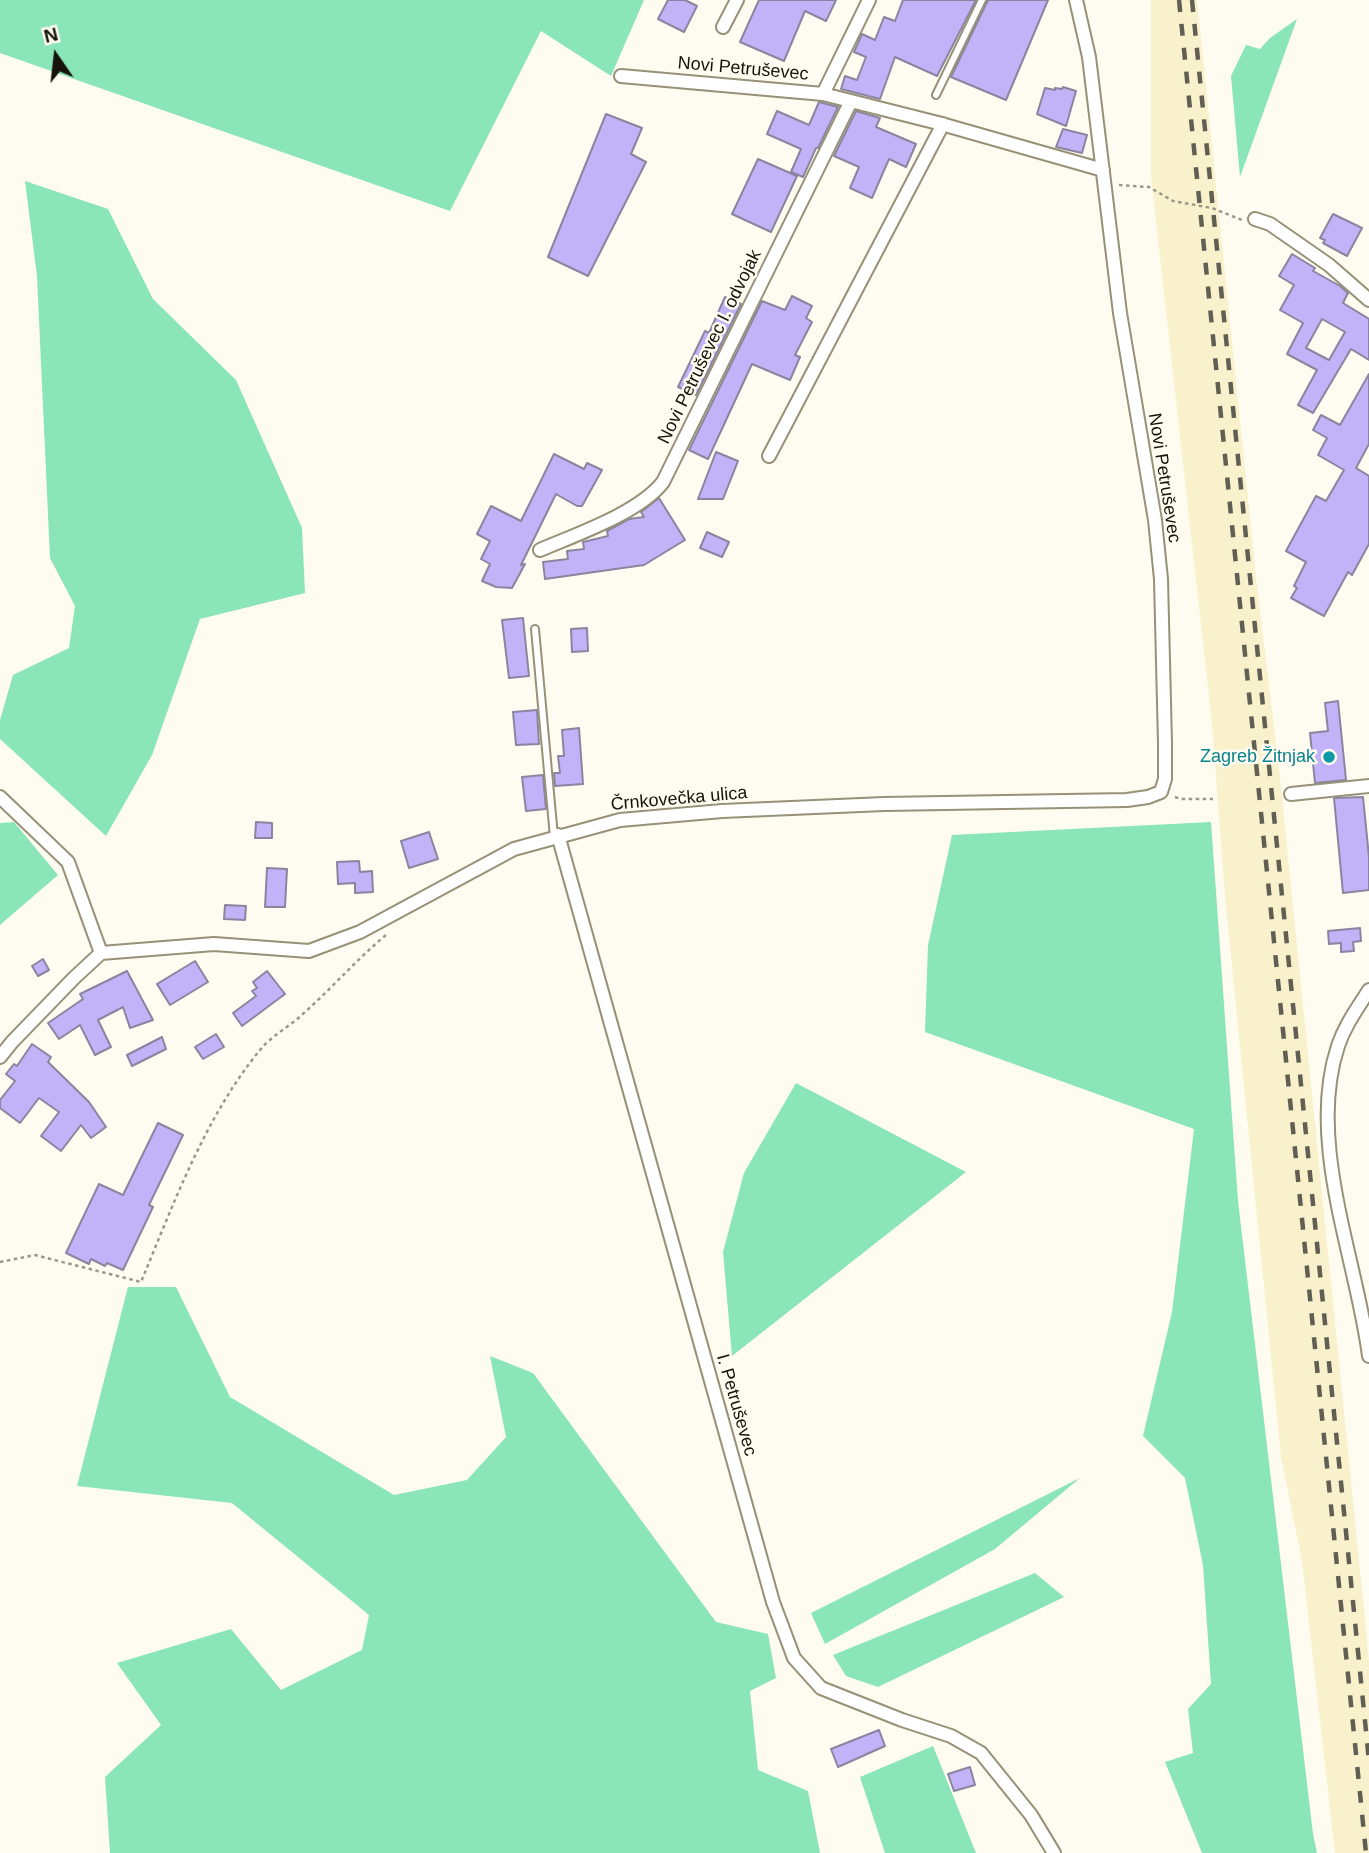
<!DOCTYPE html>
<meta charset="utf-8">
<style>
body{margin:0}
#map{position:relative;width:1369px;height:1853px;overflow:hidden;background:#fefcf0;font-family:Helvetica,sans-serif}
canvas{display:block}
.north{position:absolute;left:21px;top:21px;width:70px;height:70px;-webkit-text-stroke:5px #fefcf0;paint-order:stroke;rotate:346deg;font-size:19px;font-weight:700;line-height:28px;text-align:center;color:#16140a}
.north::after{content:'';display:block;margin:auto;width:24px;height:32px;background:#16140a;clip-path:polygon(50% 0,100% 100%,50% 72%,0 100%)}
</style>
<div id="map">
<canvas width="1369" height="1853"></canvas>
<div class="north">N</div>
</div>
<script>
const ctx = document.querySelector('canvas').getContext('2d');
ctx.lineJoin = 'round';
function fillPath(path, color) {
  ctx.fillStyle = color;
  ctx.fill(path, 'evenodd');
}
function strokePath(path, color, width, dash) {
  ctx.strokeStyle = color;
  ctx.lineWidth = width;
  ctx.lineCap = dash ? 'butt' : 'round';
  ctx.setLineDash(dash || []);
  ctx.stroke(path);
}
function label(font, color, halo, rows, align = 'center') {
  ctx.font = font + ' Helvetica,sans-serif';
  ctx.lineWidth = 5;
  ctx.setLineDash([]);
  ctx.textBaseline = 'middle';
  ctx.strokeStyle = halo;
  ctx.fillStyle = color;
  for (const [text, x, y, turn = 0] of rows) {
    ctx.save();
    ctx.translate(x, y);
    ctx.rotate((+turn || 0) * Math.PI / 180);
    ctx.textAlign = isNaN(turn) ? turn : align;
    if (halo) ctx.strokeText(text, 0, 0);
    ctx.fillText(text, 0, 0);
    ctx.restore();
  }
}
const built = new Path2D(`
 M1151,0H1197L1256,577L1280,777L1366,1630L1369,1663V1853H1335L1302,1561L1281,1457L1225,896L1212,723L1151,176Z`);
const green = new Path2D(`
 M0,0H644L611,76L541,31L450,211L0,53Z
 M1297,19L1240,177L1231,76L1246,45L1260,49L1270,38Z
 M25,181L108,209L153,299L236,380L302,528L305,593L200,619L152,755L106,836L0,739V720L13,675L69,648L75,606L50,558L37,276Z
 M14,822L58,875L0,925V823Z
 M1211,822L1238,1201L1313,1834L1317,1853H1202L1165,1762L1193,1753L1188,1709L1211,1684L1203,1565L1185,1478L1143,1436L1172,1312L1194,1129L925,1032L928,945L952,835Z
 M796,1083L966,1172L732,1356L723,1252L744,1173Z
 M128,1287H176L230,1397L394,1495L467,1480L506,1437L490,1356L533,1373L716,1622L768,1634L776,1678L750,1691L758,1770L808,1791L820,1853H110L105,1777L161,1725L117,1663L231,1629L281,1690L362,1650L369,1615L232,1503L77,1486Z
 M1080,1478L995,1549L825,1644L811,1613Z
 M1035,1573L1064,1597L878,1687L846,1676L833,1655Z
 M933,1746L976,1853H885L860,1777Z`);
const building = new Path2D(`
 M668,0H685L697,6L684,32L658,19Z
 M759,0H836L826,21L805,11L784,61L740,42Z
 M903,0H976L937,76L895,57L880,99L841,89L845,76L857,80L866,57L854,52L862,34L875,40L884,17L895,21Z
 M988,0H1048L1006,100L951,77Z
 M1063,87L1076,91L1066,126L1037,114L1045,88L1055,90V88L1062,89Z
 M819,102L838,107L818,148H816L803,177L791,172L801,149L767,134L777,111L809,125Z
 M856,111L880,118L876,127L916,144L906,167L889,159L872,198L850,188L859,167L834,156Z
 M606,114L642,128L631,154L646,162L588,276L548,257Z
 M1063,129L1087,135L1082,153L1056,147Z
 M758,159L797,176L771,232L732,214Z
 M1333,214L1362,228L1347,256L1323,243L1325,240L1320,238Z
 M1292,254L1315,268L1313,271L1340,286L1348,293L1343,303L1369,319V360L1351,349L1313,413L1298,405L1317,370L1287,354L1303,323L1280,310L1294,285L1279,276ZM1322,319L1345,332L1329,360L1306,348Z
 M792,296L812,306L806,318L812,322L795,355L800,357L790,380L752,364L708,459L689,450L762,301L785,310Z
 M725,297L741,304L696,395L678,387L705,331L709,333Z
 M1369,374V444L1356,468L1369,476V544L1352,575L1348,572L1324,616L1291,598L1297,588L1294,586L1306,562L1286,551L1316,496L1326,501L1344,470L1318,455L1327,438L1313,430L1321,415L1340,425Z
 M716,452L738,461L723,499H698Z
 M554,454L584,469L587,463L602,470L582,506H577L556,494L521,565L525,564L512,588L496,587L482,581L490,564L481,559L490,541L477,534L491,506L521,521Z
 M659,498L685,540L644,565L545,579L543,562L568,559L567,551L584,549L583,542L608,536L607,531L629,519L644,517L641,512Z
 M707,532L729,542L722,557L700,548Z
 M523,618L529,676L509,678L502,620Z
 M587,628L588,651L572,652L571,629Z
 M1338,701L1346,780L1315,783L1310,733L1328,731L1325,703Z
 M537,710L539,744L516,745L513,712Z
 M579,728L583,784L555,786L554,773H560L558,756H564L562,730Z
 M543,775L546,809L526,811L522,777Z
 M1363,797L1369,857V890L1343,893L1334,798Z
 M256,822L272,823V838H255Z
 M429,832L438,859L409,868L401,841Z
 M359,861L360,872L372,871L373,892L355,893V883L338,884L337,862Z
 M267,868L287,869L285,907H265Z
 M225,905L246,906L245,920L224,919Z
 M1360,928L1361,941L1353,942L1354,951L1341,952V943L1329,944L1328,931Z
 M43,959L49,970L38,976L32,966Z
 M195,961L208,982L170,1005L157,984Z
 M127,971L153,1020L130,1028L123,1007L98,1020L111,1047L95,1055L80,1025L59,1039L48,1023L83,999L80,994Z
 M267,971L285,994L242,1026L233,1013L256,996L252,991L257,988L253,982Z
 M216,1034L224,1047L203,1059L195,1047Z
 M162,1037L166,1049L132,1066L127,1055Z
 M32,1044L51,1057L48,1062L89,1102L106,1127L91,1138L81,1125L61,1151L41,1136L59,1112L39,1098L20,1123L0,1108V1100L15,1081L6,1074L14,1064L17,1066Z
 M158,1123L183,1135L149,1205L153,1207L123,1270L107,1263L105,1266L91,1259L89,1264L66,1253L99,1184L123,1195Z
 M879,1730L885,1746L838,1767L831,1749Z
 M970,1767L975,1785L954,1791L948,1774Z`);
const path = new Path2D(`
 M1119,185L1149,187L1173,201L1212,208L1242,220
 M1175,797L1181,799H1213
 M0,1262L35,1255L141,1282C174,1203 205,1117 260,1050C272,1035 291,1026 305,1012C333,987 357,959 386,935`);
const lane = new Path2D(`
 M936,95L982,0
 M535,629L554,837`);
const street = new Path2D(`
 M723,27L737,0
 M621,76L823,94L938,123L1103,170
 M823,94L869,0
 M1255,219L1270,224L1329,265L1369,300
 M769,456L943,124
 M540,550C577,534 639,513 663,482L851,101
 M1291,794L1369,786
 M0,797L68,862L101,953
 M558,835L773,1602L794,1658L821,1688L902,1720L951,1736L981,1753L1031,1815L1054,1853
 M1369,990C1357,1009 1345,1025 1338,1046C1306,1142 1357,1260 1369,1356
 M0,1057L12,1042L74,978L101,953L214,944L309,951L360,932L514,849L620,820L722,811L884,804L1127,800L1148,797L1161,792L1165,779V744L1161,579L1155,520L1120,313L1089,57L1076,0`);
const rail = new Path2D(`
 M1179,0L1366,1853
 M1192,0L1369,1761`);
const markers = [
 [1329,757,7,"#0f9aa8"]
];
const streetNames = [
 ["Novi Petruševec",743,69,5],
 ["Novi Petruševec I. odvojak",710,347,-64],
 ["Novi Petruševec",1164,478,81],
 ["Črnkovečka ulica",679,799,-5],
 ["I. Petruševec",736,1405,74]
];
const cultureNames = [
 ["Zagreb Žitnjak",1315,757]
];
fillPath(built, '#f8f1cc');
fillPath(green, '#8ae5b8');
fillPath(building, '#c2b3f8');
strokePath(building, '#8a859f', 2);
strokePath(lane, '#969177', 10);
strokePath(street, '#969177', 16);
strokePath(path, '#99978c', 2.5, [3.5, 3.5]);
strokePath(lane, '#fff', 6);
strokePath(street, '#fff', 12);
strokePath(rail, '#615f54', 4.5, [12, 12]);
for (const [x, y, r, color] of markers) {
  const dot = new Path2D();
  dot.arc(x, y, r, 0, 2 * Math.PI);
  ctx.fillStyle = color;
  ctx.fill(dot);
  strokePath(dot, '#fefcf0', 2.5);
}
label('18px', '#16140a', '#fefcf0', streetNames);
label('18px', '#0d838f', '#fefcf0', cultureNames, 'right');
</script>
